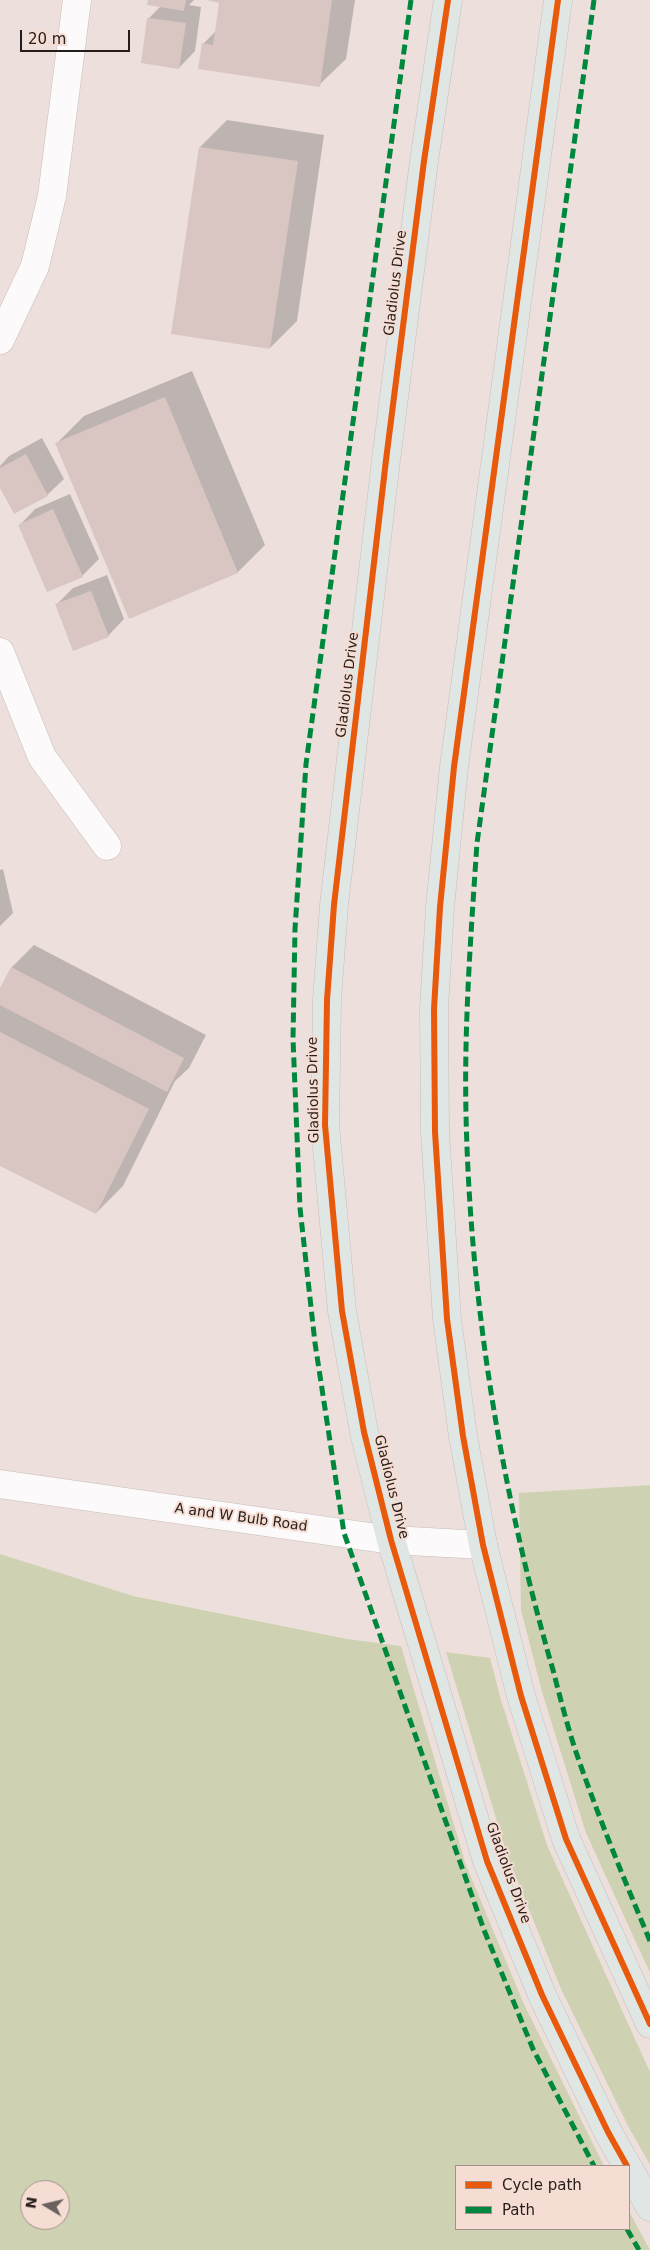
<!DOCTYPE html>
<style>
body{margin:0}
#map{position:relative;width:650px;height:2250px;overflow:hidden;background:#ede0dc;font-family:"DejaVu Sans",sans-serif}
canvas{display:block}
.legend{position:absolute;left:455px;top:2165px;width:175px;height:65px;box-sizing:border-box;background:#f5ddd4;border:1px solid #a29089;margin:0;padding:6px 9px;list-style:none;font-size:15px;color:#251d19}
.legend li{display:flex;align-items:center;gap:10px;height:25px}
.legend b{width:25px;border:1px solid #a29089}
.north{position:absolute;left:20px;top:2180px;width:50px;height:50px;box-sizing:border-box;background:#f5ddd4;border:1px solid #a29089;border-radius:50%;rotate:279deg;font-size:14px;font-weight:700;line-height:20px;text-align:center;color:#251d19}
.north::after{content:'';display:block;margin:auto;width:18px;height:22px;background:#6b615d;clip-path:polygon(50% 0,100% 100%,50% 72%,0 100%)}
.scale{position:absolute;left:20px;top:30px;width:110px;height:22px;box-sizing:border-box;border:2px solid #251d19;border-top:0;padding-left:6px;font-size:15px;line-height:18px;white-space:nowrap;color:#251d19;-webkit-text-stroke:4px #f5ddd4;paint-order:stroke}
</style>
<div id="map">
<canvas width="650" height="2250"></canvas>
<ul class="legend">
<li><b style="height:6px;background:#e8590c"></b>Cycle path</li>
<li><b style="height:6px;background:#00873e"></b>Path</li>
</ul>
<div class="north">N</div>
<div class="scale">20 m</div>
</div>
<script>
const ctx = document.querySelector('canvas').getContext('2d');
ctx.lineJoin = 'round';
function fillPath(path, color) {
  ctx.fillStyle = color;
  ctx.fill(path, 'evenodd');
}
function strokePath(path, color, width, dash) {
  ctx.strokeStyle = color;
  ctx.lineWidth = width;
  ctx.lineCap = dash ? 'butt' : 'round';
  ctx.setLineDash(dash || []);
  ctx.stroke(path);
}
function label(font, color, halo, rows, align = 'center') {
  ctx.font = font + ' "DejaVu Sans",sans-serif';
  ctx.lineWidth = 4;
  ctx.setLineDash([]);
  ctx.textBaseline = 'middle';
  ctx.strokeStyle = halo;
  ctx.fillStyle = color;
  for (const [text, x, y, turn = 0] of rows) {
    ctx.save();
    ctx.translate(x, y);
    ctx.rotate((+turn || 0) * Math.PI / 180);
    ctx.textAlign = isNaN(turn) ? turn : align;
    if (halo) ctx.strokeText(text, 0, 0);
    ctx.fillText(text, 0, 0);
    ctx.restore();
  }
}
const green = new Path2D(`
 M650,1485V1973L586,1833L542,1692L521,1610L519,1493Z
 M0,1554L133,1596L347,1639L401,1646L466,1865L523,2002L604,2166H456V2229H629V2211L650,2250H0ZM30,2190H60V2220H30Z
 M446,1652L490,1658L501,1700L547,1845L650,2072V2165L627,2124L561,1989L507,1855Z`);
const shadow = new Path2D(`
 M149,0H194L189,5L201,7L195,51L179,68L148,19L161,6Z
 M209,0H355L346,59L319,85L203,44L216,31L220,2Z
 M227,120L324,135L297,321L270,348L200,147Z
 M192,371L265,545L238,572L129,618L57,443L84,416Z
 M42,438L64,479L47,495L0,486V466L9,456Z
 M70,494L99,559L82,576L19,526L35,509Z
 M107,575L124,619L108,636L57,604L73,588Z
 M3,869L13,913L0,926V870Z
 M34,945L206,1035L189,1068L175,1081L123,1186L96,1213L0,1164V991L12,967Z`);
const building = new Path2D(`
 M148,0H186L184,11L147,5Z
 M207,0H332L320,87L198,69L202,43L213,45L219,3Z
 M147,18L186,23L179,69L141,63Z
 M199,147L298,161L270,349L171,334Z
 M165,397L238,573L129,619L55,443Z
 M26,454L48,496L14,514L0,488V468Z
 M53,509L83,577L47,592L18,525Z
 M91,591L109,637L73,651L55,604Z
 M11,967L184,1058L167,1092L0,1005V988Z
 M0,1032L149,1109L96,1214L0,1166Z`);
const street = new Path2D(`
 M0,340L35,266L52,196L77,0
 M0,652L42,757L107,846`);
const secondary = new Path2D(`
 M0,1484L391,1540L483,1545`);
const primary = new Path2D(`
 M448,0L424,161L386,460L334,905L327,1000L325,1125L342,1311L364,1432L391,1540L487,1861L542,1995L608,2132L627,2166
 M558,0L454,767L440,907L434,1009L435,1132L447,1319L463,1436L483,1545L521,1696L566,1839L650,2024
 M629,2169L650,2207`);
const quiet = new Path2D(`
 M411,0L306,764L295,929L293,1039L300,1208L315,1343L344,1533L484,1930L533,2049L594,2166
 M594,0L477,843C471,933 464,1024 466,1114C470,1301 501,1491 553,1670C560,1697 567,1725 576,1752C598,1816 624,1879 650,1941
 M627,2229L639,2250`);
const cycleway = new Path2D(`
 M448,0L424,161L386,460L334,905L327,1000L325,1125L342,1311L364,1432L391,1540L487,1861L542,1995L608,2132L627,2166
 M558,0L454,767L440,907L434,1009L435,1132L447,1319L463,1436L483,1545L521,1696L566,1839L650,2024`);
const streetNames = [
 ["Gladiolus Drive",396,283,-83],
 ["Gladiolus Drive",348,685,-83],
 ["Gladiolus Drive",314,1090,-91],
 ["Gladiolus Drive",391,1487,76],
 ["A and W Bulb Road",241,1518,8],
 ["Gladiolus Drive",508,1873,70]
];
fillPath(green, '#cfd2b2');
fillPath(shadow, '#0003');
fillPath(building, '#d9c6c3');
strokePath(street, '#c7bcb8', 29);
strokePath(secondary, '#c7bcb8', 29);
strokePath(primary, '#c5bebc', 29);
strokePath(street, '#fcfafa', 28);
strokePath(secondary, '#fcfafa', 28);
strokePath(primary, '#e0e6e3', 28);
strokePath(quiet, '#00873e', 5, [10, 5]);
strokePath(cycleway, '#e8590c', 6);
label('14px', '#251d19', '#f5ddd4', streetNames);
</script>
